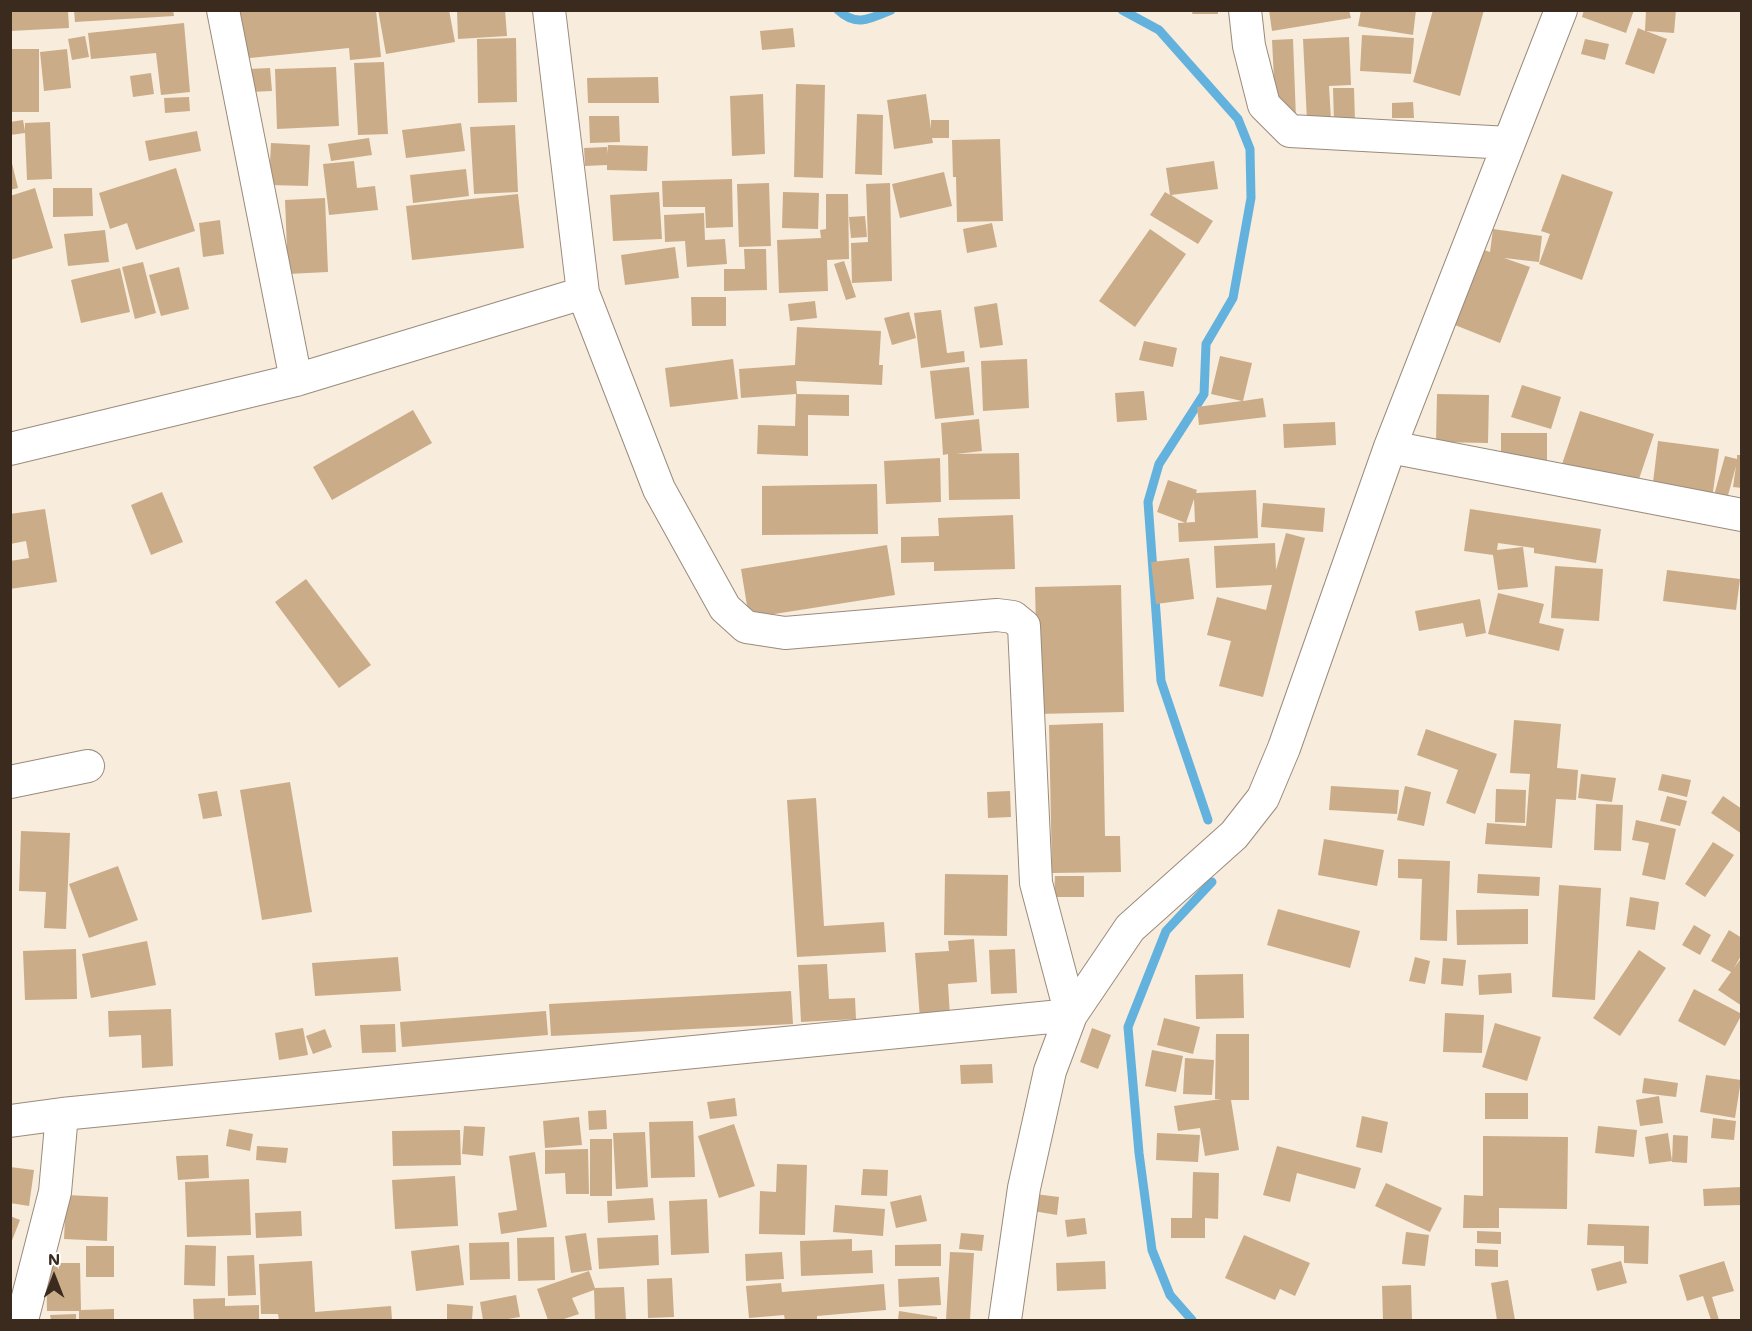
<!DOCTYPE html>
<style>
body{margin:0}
#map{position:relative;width:1752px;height:1331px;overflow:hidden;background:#f8ecdc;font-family:Mali,sans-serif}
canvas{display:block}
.frame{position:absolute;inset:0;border:12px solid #3b2a1e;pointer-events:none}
.north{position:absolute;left:24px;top:1247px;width:60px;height:60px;-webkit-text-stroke:4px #fff;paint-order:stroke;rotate:0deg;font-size:16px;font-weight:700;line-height:24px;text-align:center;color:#3b2a1e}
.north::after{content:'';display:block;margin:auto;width:21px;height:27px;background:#3b2a1e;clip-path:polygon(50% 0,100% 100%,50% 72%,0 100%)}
</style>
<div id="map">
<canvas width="1752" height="1331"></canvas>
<div class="frame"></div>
<div class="north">N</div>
</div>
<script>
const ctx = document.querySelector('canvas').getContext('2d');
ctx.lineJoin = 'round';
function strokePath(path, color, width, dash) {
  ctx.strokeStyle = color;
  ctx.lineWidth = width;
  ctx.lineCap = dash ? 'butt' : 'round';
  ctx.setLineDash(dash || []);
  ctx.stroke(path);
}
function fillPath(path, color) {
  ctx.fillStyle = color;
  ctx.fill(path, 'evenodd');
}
const stream = new Path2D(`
 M838,10C856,27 870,19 891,10
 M1122,10L1159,30L1238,119L1250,149L1251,198L1233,298L1206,344L1204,394L1159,464L1148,502L1161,681L1208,820
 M1192,1320L1170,1295L1152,1250L1139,1153L1128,1027L1166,931L1212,882`);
const building = new Path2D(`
 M10,10H68L69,28L10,31Z
 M74,10H173L174,16L75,22Z
 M235,10H376L381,57L350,60L349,48L240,59Z
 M378,10H449L455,42L386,54Z
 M457,10H505L507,36L458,39Z
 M1193,10H1218V14H1192Z
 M1269,10H1349L1351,18L1272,31Z
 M1361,10H1416L1413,35L1358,26Z
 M1433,10H1484L1460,96L1413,82Z
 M1584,10H1634L1626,33L1582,17Z
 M1646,10H1676L1674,33L1646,31L1667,39L1654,74L1625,64L1638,28L1645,31Z
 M184,23L190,92L161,95L156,53L91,59L88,33Z
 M793,28L795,47L762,50L760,31Z
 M1362,35L1414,38L1411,74L1360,71Z
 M85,36L89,57L72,60L68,39Z
 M1349,37L1351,85L1329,86L1331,120L1307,121L1303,39Z
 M516,38L517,102L478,103L477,39Z
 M1293,39L1296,119H1276L1272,40Z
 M1585,39L1609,44L1605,60L1581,54Z
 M10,49H39V112H10Z
 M67,49L71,88L44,91L40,52Z
 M384,62L388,134L358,135L354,63Z
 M336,67L339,126L277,129L275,69Z
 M270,68L272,91L250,92L248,69Z
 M151,73L154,94L133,97L130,76Z
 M658,77L659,103H588L587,78Z
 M796,84L825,85L823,178L794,177Z
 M1333,88H1354L1355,121L1334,122Z
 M763,94L765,154L732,156L730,96Z
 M926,94L931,129V120H949V138H932L933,143L894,149L887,100Z
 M189,97L190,111L165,113L164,98Z
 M1413,102L1414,118H1392V103Z
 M857,114L883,115L882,175L855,174Z
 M589,116H619L620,142L590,143Z
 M23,120L25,131V123L50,122L52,179L27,180L25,133L10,135V122Z
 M461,123L465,151L406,158L402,130Z
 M515,125L518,192L474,194L470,127Z
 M197,131L201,151L149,161L145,141Z
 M369,138L372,155L331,161L328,144Z
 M1000,139L1003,221L957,222L956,177H953L952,140Z
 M271,143L310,145L308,186L269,185Z
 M608,145L648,146L647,171L607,170V165L585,166L584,148L607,147V154Z
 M10,155L18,188L10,190Z
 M354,161L357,188L375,186L378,210L329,215L323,164Z
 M1214,161L1218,189L1171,195L1213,221L1198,244L1150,215L1165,192L1170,195L1166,168Z
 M176,168L195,231L136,250L127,223L110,229L99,193Z
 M466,169L469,196L413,203L410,175Z
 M944,172L952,206L900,218L892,184Z
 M1562,174L1613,192L1582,280L1539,264L1550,234L1541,231Z
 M732,179L733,227L706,228L705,207H663L662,181Z
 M769,183L771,246L739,247L737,184Z
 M890,183L892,281L852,283L851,243L868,242L866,184Z
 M35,188L53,248L10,260V196Z
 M53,188H92L93,216L53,217Z
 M659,192L662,239L613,241L610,195Z
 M783,192L819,193L818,229L782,228Z
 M518,194L524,248L412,260L406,206Z
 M826,194H848L849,259L827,260L828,291L779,293L777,240L821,238L820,230L826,229Z
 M325,198L328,272L288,274L285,200Z
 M704,213L705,240L725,239L727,264L687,267L685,241L665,242L664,215Z
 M865,216L867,237L851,238L849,217Z
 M220,220L224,254L203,257L199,223Z
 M992,223L997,247L967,253L963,229Z
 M1150,229L1186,254L1135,327L1099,301Z
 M1493,229L1542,236L1539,262L1504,258L1530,267L1500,343L1455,325L1484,250L1490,252Z
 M105,230L109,262L68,266L64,234Z
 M675,247L679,278L625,285L621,255Z
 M744,249H766L767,290L724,291V269H745Z
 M844,261L856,297L846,300L834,264Z
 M143,262L156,313L135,319L122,267Z
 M179,267L189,309L161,316L149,275Z
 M120,268L130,312L81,323L71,280Z
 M691,297H726V326H692Z
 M815,301L817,318L790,321L788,304Z
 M997,303L1003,345L980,348L974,307Z
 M941,310L947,353L964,351L965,362L921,368L914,313Z
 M909,312L916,338L892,345L884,318Z
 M797,327L881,331L879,365H883L882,385L796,381L797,394L849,395V416L808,415V456L757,454L758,425L795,426L796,394L741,398L739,369L795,365Z
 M1144,341L1177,348L1173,367L1139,360Z
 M1220,356L1252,363L1243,401L1263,398L1266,417L1199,425L1197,407L1242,401L1211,394Z
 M733,359L738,399L670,407L665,368Z
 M1027,359L1029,408L983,411L981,361Z
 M969,367L974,415L935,419L930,371Z
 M1522,385L1561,397L1551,429L1511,417Z
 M1144,391L1147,420L1117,422L1115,393Z
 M1437,394L1489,395L1488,443L1436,442Z
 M413,410L432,443L332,500L313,467Z
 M1580,411L1654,434L1633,497L1559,473Z
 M979,419L982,451L956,454L1019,453L1020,499L949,500L948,454L943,455L941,423Z
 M1335,422L1336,445L1284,448L1283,424Z
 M1501,433H1547V461L1501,462Z
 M1658,441L1719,449L1711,506L1725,456L1737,459V455H1742V488L1733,487L1736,466L1724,510L1651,499Z
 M940,458L941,502L886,504L884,461Z
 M1168,480L1197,490L1196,493L1256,490L1258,538L1179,542L1178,523L1195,522L1194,499L1186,523L1157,512Z
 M877,484L878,534L762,535V486Z
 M162,492L183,542L151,555L131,505Z
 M1263,503L1325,508L1323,532L1261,527Z
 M45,509L57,582L10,589V561L29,558L26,541L10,544V514Z
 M1470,509L1601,529L1596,563L1534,553V548L1498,543L1497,550L1523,547L1528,587L1498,590L1493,555L1464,551Z
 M1013,515L1015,569L934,571V562L901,563V537L939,536L938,518Z
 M1286,533L1305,538L1263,697L1219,686L1231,641L1207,635L1217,597L1266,610L1272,585L1216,588L1214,546L1275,543L1276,570Z
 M887,545L895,595L749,618L741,569Z
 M1189,558L1194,599L1156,604L1151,562Z
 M1555,566L1603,569L1599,621L1551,618Z
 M1667,570L1740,579L1736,610L1663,601Z
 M306,579L371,665L339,688L275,602Z
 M1121,585L1124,712L1038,714L1035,587Z
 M1498,593L1544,604L1539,623L1564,629L1559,651L1488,634Z
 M1480,599L1486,633L1466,637L1463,623L1419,631L1415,611Z
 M1514,720L1561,724L1557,768L1578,770L1576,800L1556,799L1552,848L1485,844L1487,823L1526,826L1530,774L1510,773Z
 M1103,723L1105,836H1120L1121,872L1052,873L1049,725Z
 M1426,729L1497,754L1475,814L1446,803L1458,770L1417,755Z
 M1581,774L1616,778L1612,802L1578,798Z
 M1662,774L1691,780L1687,797L1658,790Z
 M290,782L312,912L262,920L240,790Z
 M1331,786L1399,790L1397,814L1329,810Z
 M1405,786L1431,792L1424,826L1397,820Z
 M1496,789L1526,790L1525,823L1495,822Z
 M217,791L222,816L203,819L198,794Z
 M1010,791L1011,817L988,818L987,792Z
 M1667,796L1687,801L1680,826L1660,821Z
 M1723,796L1742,809V834L1711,813Z
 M816,798L824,926L884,922L886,952L797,957L787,800Z
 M1596,804L1623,805L1621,851L1594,850Z
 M1636,820L1676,829L1665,880L1642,875L1649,843L1632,840Z
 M21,831L70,833L66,929L44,928L46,892L19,891Z
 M1324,839L1384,850L1377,886L1318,875Z
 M1713,842L1734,855L1705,897L1685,884Z
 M1398,859L1450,861L1447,941L1420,940L1422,879L1398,878Z
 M118,866L138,920L89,938L69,884Z
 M945,874L1008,875L1007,936L944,935Z
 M1478,874L1540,877L1539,896L1477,893Z
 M1055,876H1084V897H1054Z
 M1559,885L1601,888L1595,1000L1552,997Z
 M1630,897L1659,902L1655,930L1626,926Z
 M1278,909L1360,931L1350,968L1267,945Z
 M1528,909V944L1457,945L1456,910Z
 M1694,925L1711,935L1700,955L1682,945Z
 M1729,930L1742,938V954L1734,968L1742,957V1006L1718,990L1731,972L1711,961Z
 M974,939L977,982L948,984L950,1016L920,1019L915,953L949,951L948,941Z
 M147,941L156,985L91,998L82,954Z
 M76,949L77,999L25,1000L23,951Z
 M1015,949L1017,993L991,994L989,950Z
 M1639,950L1666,968L1620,1036L1593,1018Z
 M398,957L401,991L315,996L312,963Z
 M1415,957L1430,961L1425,984L1409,981Z
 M1443,958L1466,960L1463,986L1441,984Z
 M827,964L829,999L855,998L856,1019L801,1022L798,965Z
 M1511,973L1512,993L1479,995L1478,975Z
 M1243,974L1244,1018L1196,1019L1195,975Z
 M1694,989L1742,1014L1725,1046L1678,1021Z
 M791,991L793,1024L551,1036L549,1004Z
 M171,1009L173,1066L142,1068L141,1035L109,1037L108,1011Z
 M546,1011L548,1035L402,1047L400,1022Z
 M1445,1013L1484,1015L1482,1053L1443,1052Z
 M1164,1018L1200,1027L1193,1054L1157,1045Z
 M1495,1023L1541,1037L1527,1081L1482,1067Z
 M395,1024L396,1052L362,1053L360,1025Z
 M303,1028L308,1055L279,1060L275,1033Z
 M1092,1028L1111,1035L1098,1069L1080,1062Z
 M325,1029L332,1047L313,1054L306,1036Z
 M1216,1034H1249V1100H1231L1239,1150L1205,1156L1200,1128L1178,1131L1174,1106L1221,1099H1215Z
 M1152,1050L1183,1056L1176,1092L1145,1086Z
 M1185,1058L1214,1060L1212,1095L1183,1094Z
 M992,1064L993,1083L961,1084L960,1065Z
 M1706,1075L1741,1080L1735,1118L1700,1112Z
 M1644,1078L1678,1083L1676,1097L1642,1093Z
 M1485,1093H1528V1119H1485Z
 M1659,1096L1663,1123L1640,1126L1636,1100Z
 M735,1098L737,1116L710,1119L707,1102Z
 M606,1110L607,1129L589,1130L588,1111Z
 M1362,1116L1388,1122L1382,1153L1356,1147Z
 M579,1117L582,1145L545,1148L543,1121Z
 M1713,1118L1736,1121L1734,1140L1711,1138Z
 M693,1121L695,1177L651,1178L649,1122Z
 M734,1124L755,1186L719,1198L698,1136Z
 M464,1126L485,1127L483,1156L462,1154Z
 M1598,1126L1637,1130L1634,1157L1595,1153Z
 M229,1129L253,1134L250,1151L226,1146Z
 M460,1130L461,1165L393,1166L392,1131Z
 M645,1132L648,1187L616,1189L613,1133Z
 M1157,1133L1200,1135L1198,1162L1156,1160Z
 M1668,1133L1672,1161L1649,1164L1645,1137Z
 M1673,1135L1688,1136L1687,1163L1672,1162Z
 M1483,1136L1568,1137L1567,1209L1499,1208V1228H1463L1464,1195L1483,1196Z
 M590,1139H612V1196H590Z
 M257,1146L288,1148L286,1163L256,1160Z
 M1277,1146L1361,1168L1355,1189L1297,1173L1290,1202L1263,1195Z
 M588,1149L589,1194H566L565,1173L545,1174V1150Z
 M535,1152L547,1227L501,1234L498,1213L517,1210L509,1156Z
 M208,1155L209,1178L178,1180L176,1156Z
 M777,1164L807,1165L805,1235L759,1234L760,1191L776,1192Z
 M10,1167L34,1170L29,1206L10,1203Z
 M863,1169L888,1170L887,1196L861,1195Z
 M1193,1172L1219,1173L1218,1219L1205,1218V1238H1171V1218H1192Z
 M455,1176L458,1226L395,1229L392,1180Z
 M249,1179L251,1235L187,1237L185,1182Z
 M1386,1183L1442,1208L1430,1232L1375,1206Z
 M1741,1187L1742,1205L1704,1206L1703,1189Z
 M1035,1194L1059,1197L1057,1215L1033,1211Z
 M66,1195L108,1197L107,1241L64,1239Z
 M921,1195L927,1221L896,1228L890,1202Z
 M653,1198L655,1220L608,1223L607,1201Z
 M707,1199L709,1253L671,1255L669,1201Z
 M835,1205L885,1209L883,1236L833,1232Z
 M301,1211L302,1236L256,1238L255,1213Z
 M10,1216L20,1220L11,1243H10Z
 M1085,1218L1087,1234L1067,1237L1065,1220Z
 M1588,1224L1649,1226L1648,1264L1624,1263V1246L1587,1245Z
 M1477,1231L1501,1232V1244L1477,1243Z
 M1406,1232L1429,1235L1425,1266L1402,1264Z
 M586,1233L592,1270L571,1273L565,1236Z
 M961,1233L984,1235L982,1251L959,1249Z
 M658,1235L659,1265L599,1269L597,1238Z
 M1244,1235L1310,1263L1295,1296L1280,1289L1275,1300L1225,1278Z
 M554,1237L555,1280L518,1281L517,1238Z
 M852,1239V1251L872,1250L873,1273L801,1276L800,1241Z
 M509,1242L510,1279L470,1280L469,1243Z
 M941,1244V1266H895V1245Z
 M185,1245L216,1246L215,1286L184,1285Z
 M459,1245L464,1285L416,1291L411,1251Z
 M86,1246H114V1277H86Z
 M1475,1249L1498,1250V1267L1475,1266Z
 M782,1252L784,1279L746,1281L745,1254Z
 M950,1252L974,1253L970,1320H946Z
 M254,1255L256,1295L228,1296L227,1256Z
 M312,1261L315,1312L391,1306L392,1320H279L278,1314H261L259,1264Z
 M1105,1261L1106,1289L1057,1291L1056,1263Z
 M1621,1261L1627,1283L1597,1291L1591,1269Z
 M1724,1261L1734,1291L1712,1297L1719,1320H1711L1703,1296L1687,1301L1679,1275Z
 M46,1263H80L81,1310L114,1309V1320H79V1311H47Z
 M589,1271L595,1288L624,1287L626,1320H595L594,1290L572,1298L579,1314L561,1320H548L537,1289Z
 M939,1277L941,1305L899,1307L898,1279Z
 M672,1278L674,1317L648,1318L647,1279Z
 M1508,1280L1515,1320H1497L1491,1283Z
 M781,1283L782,1292L884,1284L886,1310L817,1316V1320H785L784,1315L749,1318L746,1286Z
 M1411,1285L1412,1320H1383L1382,1286Z
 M516,1295L520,1317L502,1320H483L480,1302Z
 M225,1298V1306L259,1305V1320H194L193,1299Z
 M447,1304L473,1306L472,1320H447Z
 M899,1311L937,1317V1320H898Z
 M76,1314V1320H51L50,1315Z`);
const street = new Path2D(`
 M223,10L296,380
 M1245,10L1249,46L1264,105L1290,131L1509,143
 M1390,447L1742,515
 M10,449L296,380L583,293
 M10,782L88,766
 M10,1121L62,1114L1071,1015L1036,883L1024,626L1013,617L997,615L785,633L746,627L725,608L659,489L583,293L549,10
 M22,1320L55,1192L62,1114
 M1005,1320L1024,1188L1050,1071L1071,1015L1130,928L1234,835L1263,798L1284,748L1390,447L1561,10`);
strokePath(stream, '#63b2dd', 9);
fillPath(building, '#cbac88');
strokePath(street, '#9a8b7d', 34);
strokePath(street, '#fff', 32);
</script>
